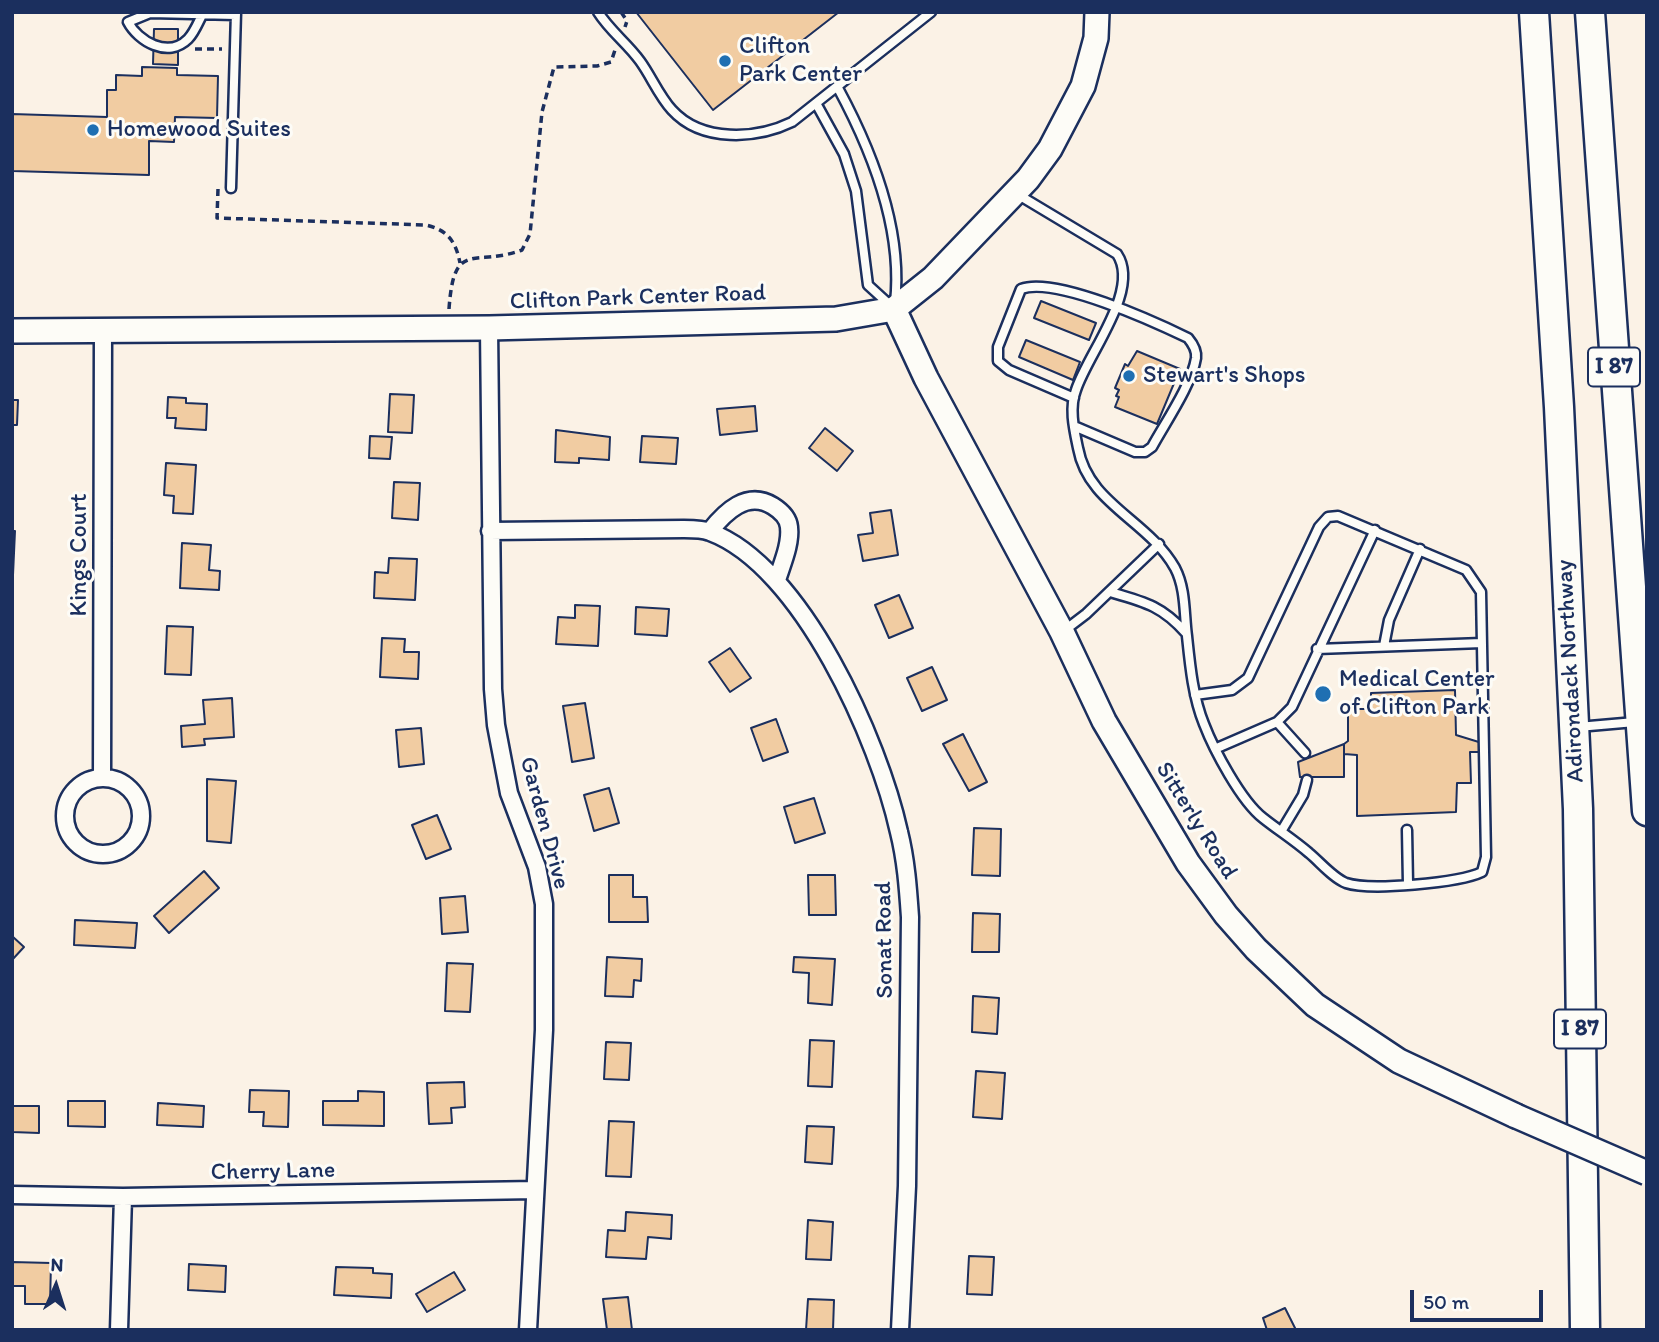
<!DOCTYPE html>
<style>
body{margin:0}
#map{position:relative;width:1659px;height:1342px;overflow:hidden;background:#fbf2e6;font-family:Itim,sans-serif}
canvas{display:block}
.frame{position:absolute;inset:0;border:14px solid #1b2f5e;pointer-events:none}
.north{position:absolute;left:21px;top:1251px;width:70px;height:70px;-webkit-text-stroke:5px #fdfcf7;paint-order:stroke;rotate:3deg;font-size:19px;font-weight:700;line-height:28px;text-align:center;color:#1b2f5e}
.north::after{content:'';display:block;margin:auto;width:24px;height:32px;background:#1b2f5e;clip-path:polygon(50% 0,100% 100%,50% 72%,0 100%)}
.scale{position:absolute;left:1410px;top:1290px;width:133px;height:32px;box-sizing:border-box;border:4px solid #1b2f5e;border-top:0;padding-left:9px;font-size:21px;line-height:24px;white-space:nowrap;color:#1b2f5e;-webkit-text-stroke:5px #fdfcf7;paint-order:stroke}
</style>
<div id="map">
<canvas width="1659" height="1342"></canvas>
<div class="frame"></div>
<div class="north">N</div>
<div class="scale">50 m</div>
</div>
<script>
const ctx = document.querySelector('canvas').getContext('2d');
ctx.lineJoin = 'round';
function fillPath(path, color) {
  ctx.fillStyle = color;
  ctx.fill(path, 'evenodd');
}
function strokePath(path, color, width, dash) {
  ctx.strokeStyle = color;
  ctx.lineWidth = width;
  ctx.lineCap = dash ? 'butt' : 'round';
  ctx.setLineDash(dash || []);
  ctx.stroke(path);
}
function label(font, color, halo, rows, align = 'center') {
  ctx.font = font + ' Itim,sans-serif';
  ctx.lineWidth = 6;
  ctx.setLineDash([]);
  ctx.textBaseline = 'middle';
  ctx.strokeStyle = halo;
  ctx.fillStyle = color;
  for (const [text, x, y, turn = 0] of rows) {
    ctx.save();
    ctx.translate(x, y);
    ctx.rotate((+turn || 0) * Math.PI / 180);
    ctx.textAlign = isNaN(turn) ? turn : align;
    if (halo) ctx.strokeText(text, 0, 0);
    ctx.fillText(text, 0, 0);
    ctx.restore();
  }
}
const building = new Path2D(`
 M636,12H839L713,110Z
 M154,29H178V65L153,64Z
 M142,67L177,68V75L218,76L217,118L175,117L174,142L149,141V175L12,171V114L107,117V90H116V75L142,76Z
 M1041,301L1096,323L1089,340L1034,318Z
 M1026,340L1080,362L1073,380L1019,357Z
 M1137,351L1180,369L1157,424L1115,407L1119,397L1116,396L1119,390L1115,388L1125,364L1128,366Z
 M390,394L414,395L412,433L388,432Z
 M168,397L186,398V403L207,404L206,430L175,428L176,418H167Z
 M12,400H18L17,425H12Z
 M755,406L757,431L720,435L717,409Z
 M825,428L853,451L837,471L809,448Z
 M556,430L610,437L609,460L579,458V463L555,462Z
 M370,436L392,437L390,459L369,458Z
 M642,436L678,438L676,464L640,462Z
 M166,463L196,465L193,514L173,513L174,496L164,495Z
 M394,482L420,483L418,520L392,518Z
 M891,510L898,555L863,561L858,535L873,533L870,513Z
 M12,531H15L13,575H12Z
 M182,543L211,545L209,570L220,571L219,590L180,588Z
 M389,558L417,559L415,600L374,598L375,572L388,573Z
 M899,595L913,628L889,638L875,605Z
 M575,605L600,606L598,646L556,644L558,617L575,618Z
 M636,607L669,609L667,636L635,634Z
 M167,626L193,627L191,675L165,674Z
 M382,638L405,639L404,652H419L418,679L380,677Z
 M730,648L751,678L730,692L709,662Z
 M932,667L947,700L922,711L907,678Z
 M1455,690L1456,735L1482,743V752H1470L1471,783H1457L1456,812L1357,816V755L1344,754V744L1348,741V709H1371V693Z
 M232,698L234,737L204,739L205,745L182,747L181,726L205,724L203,700Z
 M585,703L594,758L572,762L563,706Z
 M776,719L788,752L763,761L751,728Z
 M421,728L424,764L399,767L396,730Z
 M963,734L987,782L969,791L943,744Z
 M1344,744V777H1300L1298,762Z
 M207,779L236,781L231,843L207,841Z
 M609,788L619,823L594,831L584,795Z
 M814,798L825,833L795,843L784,807Z
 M437,815L451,849L426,859L412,825Z
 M974,828L1001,829L1000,876L972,875Z
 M204,871L219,888L169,933L154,916Z
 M609,875H633V897H647L648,922H609Z
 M808,875H835L836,915H809Z
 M465,896L468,932L442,934L440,898Z
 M973,913L1000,914L999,952H972Z
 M75,920L137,923L135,948L74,945Z
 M12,936L24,947L12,960Z
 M607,957L642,959L641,981L634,980L633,997L605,996Z
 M794,957L835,959L832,1005L808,1003L809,973L793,972Z
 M447,963L473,964L470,1012L445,1011Z
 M973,996L999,998L997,1034L972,1032Z
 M810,1040L834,1041L832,1087L808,1086Z
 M606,1042L631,1043L629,1080L604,1079Z
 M976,1071L1005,1073L1002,1119L973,1117Z
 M464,1082L465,1107L451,1108L452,1123L429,1124L427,1083Z
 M250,1090L289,1091L288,1127L263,1126L264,1112H249Z
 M358,1091L384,1092V1126L323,1125V1101H358Z
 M68,1101H105V1127L68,1126Z
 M158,1103L204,1106L203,1127L157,1125Z
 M12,1106H39V1133L12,1132Z
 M609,1121L634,1122L631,1177L606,1176Z
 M807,1126L834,1127L832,1164L805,1162Z
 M626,1212L672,1215L671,1239L648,1237L646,1259L606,1257L608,1230L625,1231Z
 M808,1220L833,1222L831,1260L806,1259Z
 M969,1256L994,1257L992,1295L967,1294Z
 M12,1262L51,1263L50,1304H25V1286H12Z
 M189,1264L226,1266L225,1292L188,1290Z
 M336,1267L373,1268V1273L392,1274L391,1298L334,1295Z
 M454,1272L465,1290L427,1312L416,1294Z
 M628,1297L632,1330H607L603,1299Z
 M808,1299L834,1300L833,1330H806Z
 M1285,1308L1296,1330H1267L1263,1318Z`);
const path = new Path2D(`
 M621,12L627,21L625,27
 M195,49H222
 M218,189L217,218L426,225C448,230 456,242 460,263
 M449,309C454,238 473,268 522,250L530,234L542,112L554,67L597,66L611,62L615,50`);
const lane = new Path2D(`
 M598,12C610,31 627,43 640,61C651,76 659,96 672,110C702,143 757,139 792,122L931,12
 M202,15C198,23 194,33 188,39C168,59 138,41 128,22L150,13L236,15
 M838,88C872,151 903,231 895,303
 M817,105L844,154L856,191L868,285L891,306
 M231,188L236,12
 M1017,194L1117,254C1141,290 1088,353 1076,390C1069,408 1074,429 1078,448C1088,504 1148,520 1175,568C1186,589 1184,614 1187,636C1190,665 1193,697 1204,724C1214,750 1241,801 1263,818C1278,830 1294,840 1309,853C1320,862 1333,878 1346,883C1370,891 1459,883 1482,872L1486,857L1481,592L1466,570L1338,516L1328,517L1319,527L1248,678L1232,690L1195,695
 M1074,398L1009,370L998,361V347L1021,289C1055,276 1155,322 1188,338C1193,344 1197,350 1196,358C1192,384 1165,423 1152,447L1145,452H1135L1074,426
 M1110,592C1145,602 1162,606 1186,633
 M1065,630L1086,614L1159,544
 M1384,646L1389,620L1420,549
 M1317,649L1482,643
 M1277,722L1305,753
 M1578,727L1635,722
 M1217,748L1277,722L1292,707L1375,530
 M1282,830L1303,795L1307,780
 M1407,830L1408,884`);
const street = new Path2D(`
 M489,328L493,689L496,725L509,793L537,867L544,904V1030L528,1330
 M490,531L684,529C692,529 703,529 710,532C802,566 879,741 899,832C906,860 908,888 910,917L907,1186L900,1330
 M710,531C725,512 747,490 773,506C781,511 788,517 789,527C791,544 782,564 777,580
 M65 816a38 38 0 1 1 76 0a38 38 0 1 1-76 0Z
 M102,778L103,331
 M12,1195L123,1197L535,1190
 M119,1330L123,1197`);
const secondary = new Path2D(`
 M894,309L926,378L1062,632L1104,721L1188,863L1226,915L1256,949L1315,1005L1399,1061L1516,1116
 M12,331L489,328L836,319L894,309L933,278L1028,179L1050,149L1083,86L1096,38L1097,12`);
const highway = new Path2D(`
 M1534,12L1559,407L1578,809L1585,1330
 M1590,12L1647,811`);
const secondaryBridge = new Path2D(`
 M1516,1116L1647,1173`);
const markers = [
 [725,61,7,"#1f6fb2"],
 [93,130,7,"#1f6fb2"],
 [1129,376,7,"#1f6fb2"],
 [1323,694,9,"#1f6fb2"]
];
const shields = [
 [1614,367,52],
 [1580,1029,52]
];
const shieldNames = [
 ["I 87",1614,367],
 ["I 87",1580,1029]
];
const poiNames = [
 ["Clifton",739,47],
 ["Park Center",739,75],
 ["Homewood Suites",107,130],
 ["Stewart's Shops",1143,376],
 ["Medical Center",1339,680],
 ["of Clifton Park",1339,708]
];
const streetNames = [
 ["Clifton Park Center Road",638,298,-2],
 ["Kings Court",80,555,-90],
 ["Adirondack Northway",1571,671,-93],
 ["Sitterly Road",1196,821,58],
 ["Garden Drive",544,823,75],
 ["Sonat Road",885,940,-91],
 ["Cherry Lane",273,1172,-1]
];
fillPath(building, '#f1cca2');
strokePath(building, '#1b2f5e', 2);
strokePath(lane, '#1b2f5e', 13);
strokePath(street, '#1b2f5e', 21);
strokePath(secondary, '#1b2f5e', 28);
strokePath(highway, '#1b2f5e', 33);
strokePath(path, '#1b2f5e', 3.5, [7, 5]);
strokePath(lane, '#fdfcf7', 8);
strokePath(street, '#fdfcf7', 16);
strokePath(secondary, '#fdfcf7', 23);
strokePath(highway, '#fdfcf7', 28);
strokePath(secondaryBridge, '#1b2f5e', 28, []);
strokePath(secondaryBridge, '#fdfcf7', 23);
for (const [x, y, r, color] of markers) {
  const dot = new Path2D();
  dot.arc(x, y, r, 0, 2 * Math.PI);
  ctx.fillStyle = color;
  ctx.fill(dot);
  strokePath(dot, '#fdfcf7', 2.5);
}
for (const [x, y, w] of shields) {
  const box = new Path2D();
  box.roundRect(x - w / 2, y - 19.5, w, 39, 5);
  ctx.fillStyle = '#fdfcf7';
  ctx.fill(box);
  strokePath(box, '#1b2f5e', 2);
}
label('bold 23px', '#1b2f5e', null, shieldNames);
label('24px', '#1b2f5e', '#fdfcf7', poiNames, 'left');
label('24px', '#1b2f5e', '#fdfcf7', streetNames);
</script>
